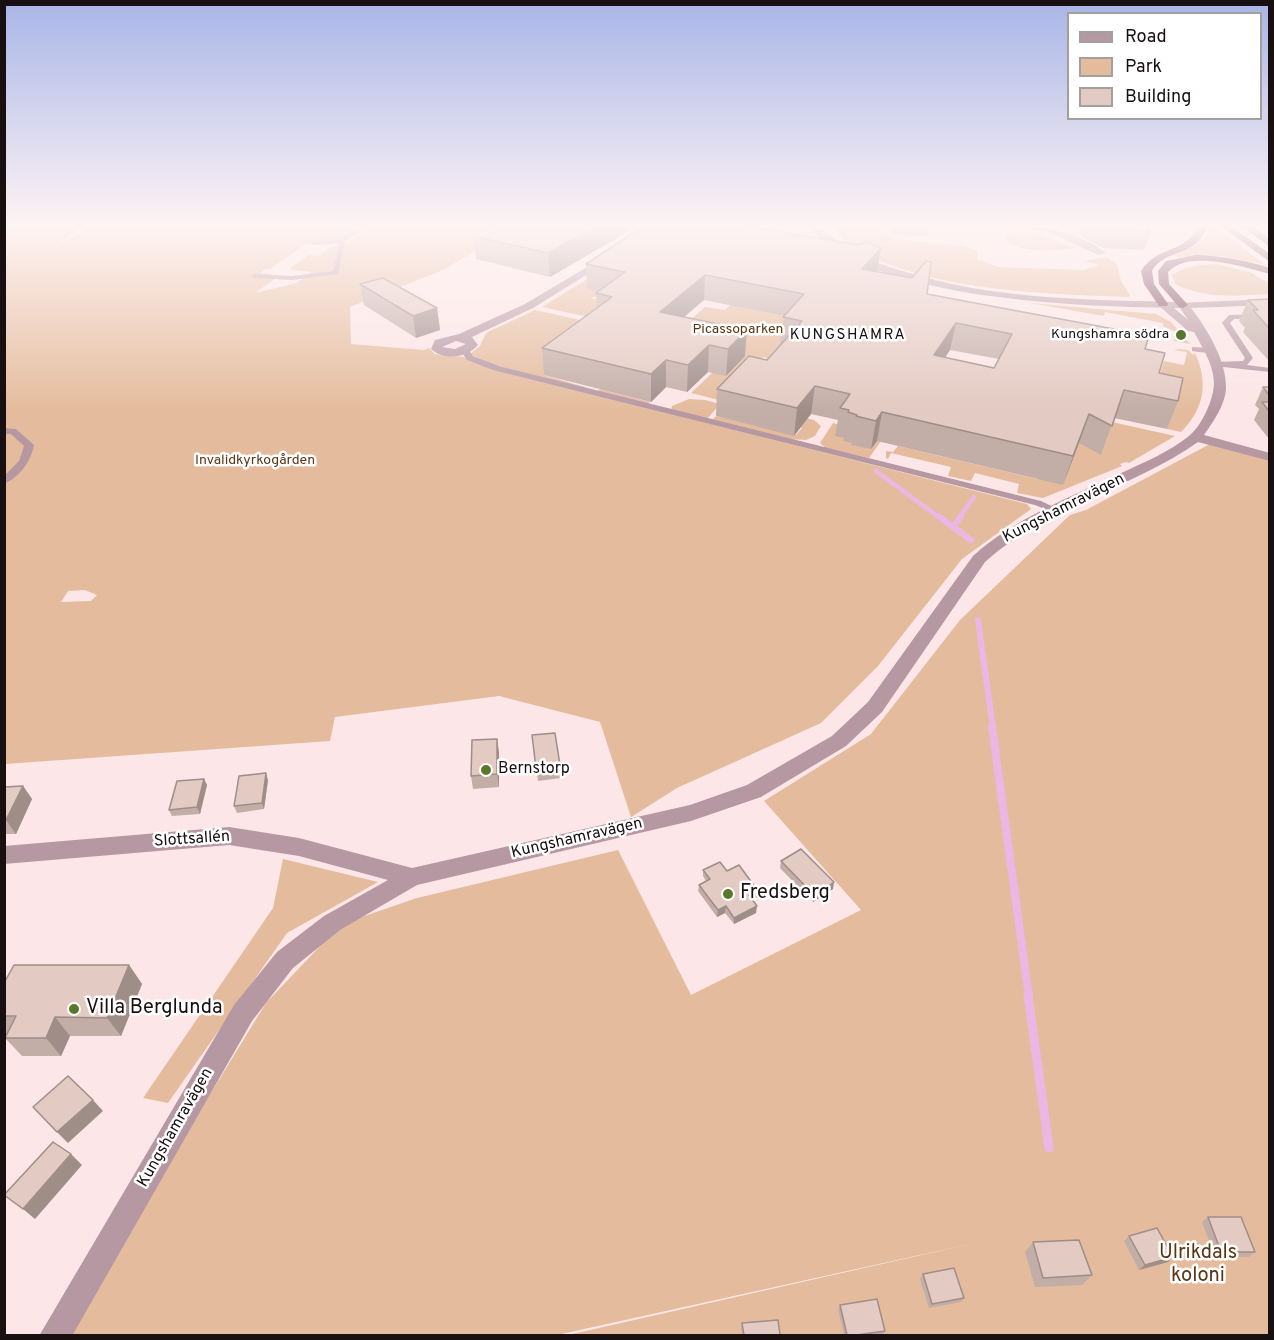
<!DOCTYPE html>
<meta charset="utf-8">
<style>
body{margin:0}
#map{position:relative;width:1274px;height:1340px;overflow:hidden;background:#fce6e7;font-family:Overpass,sans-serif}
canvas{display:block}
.frame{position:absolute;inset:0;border:6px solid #180f10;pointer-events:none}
.legend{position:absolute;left:1067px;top:12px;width:195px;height:108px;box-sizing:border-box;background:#fff;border:2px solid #a39f9f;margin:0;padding:8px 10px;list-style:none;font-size:18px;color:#180f10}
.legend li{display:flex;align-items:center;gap:12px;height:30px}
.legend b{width:30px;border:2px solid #a39f9f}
</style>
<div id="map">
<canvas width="1274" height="1340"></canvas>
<div class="frame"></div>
<ul class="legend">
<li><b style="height:8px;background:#b698a3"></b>Road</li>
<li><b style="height:16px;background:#e4bc9d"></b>Park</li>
<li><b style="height:16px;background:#e3cac2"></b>Building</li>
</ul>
</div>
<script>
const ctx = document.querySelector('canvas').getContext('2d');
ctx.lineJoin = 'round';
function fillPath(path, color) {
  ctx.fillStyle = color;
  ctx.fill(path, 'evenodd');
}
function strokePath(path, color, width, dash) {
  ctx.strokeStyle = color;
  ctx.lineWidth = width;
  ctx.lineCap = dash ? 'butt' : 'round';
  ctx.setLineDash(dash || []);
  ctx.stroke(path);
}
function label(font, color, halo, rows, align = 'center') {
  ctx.font = font + ' Overpass,sans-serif';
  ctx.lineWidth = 5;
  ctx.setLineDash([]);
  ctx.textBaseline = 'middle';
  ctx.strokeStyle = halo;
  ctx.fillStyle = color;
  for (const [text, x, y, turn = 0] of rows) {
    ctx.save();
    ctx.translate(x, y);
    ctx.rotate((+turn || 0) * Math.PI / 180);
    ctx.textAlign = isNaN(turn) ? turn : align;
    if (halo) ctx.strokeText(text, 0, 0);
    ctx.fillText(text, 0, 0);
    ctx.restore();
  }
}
const green = new Path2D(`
 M5,224L84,225L55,248L93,224H361L334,243L325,242L321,245L306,244L270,269H265L260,273L279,276L255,293L297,283L311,272L289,269L308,255L319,256L331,247L345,244L374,224H522L443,270L350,307L351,344L424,350L429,348L435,354L464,357L494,369L1027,504L1031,509L962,559L878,666L821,723L677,788L631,817L600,722L499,696L335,717L330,741L5,764ZM85,590L97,595L91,601L61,602L68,591Z
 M832,224H872L893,239L965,246L978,252L977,259L998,267L1084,270L1100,265L1084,261L1106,257L1117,264L1121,281L1130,295L1129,297C1046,294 915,291 846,242C840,238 837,229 832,224Z
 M1209,224H1211L1266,265L1222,256L1177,257L1174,255L1198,244L1207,236Z
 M1019,231L1032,232L1075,248C1058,251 1012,254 1004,237Z
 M1217,264L1252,273L1269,284V294C1237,296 1205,299 1175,284L1172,275C1186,265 1200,265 1217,264Z
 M602,270L608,293L591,298L602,301L597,319L542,307Z
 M1030,303L1156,314L1171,322L1190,344L1174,341L1176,332L1163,326V323L1105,312L1104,316Z
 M730,305L798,319L795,344L748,380L767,358L763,357L723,401L691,393L712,373L680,329L705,307L725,310Z
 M535,310L608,326L544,375L598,391L600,389L650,402L648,404L491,364L470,354L480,346L486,333Z
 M1178,349L1188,350L1193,355L1195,353C1209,383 1204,409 1181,432L1167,429L1172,406L1158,380L1164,361L1184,365L1187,352L1174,350Z
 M689,399L705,400L720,404L707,419L671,410L672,406Z
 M774,410L814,420L821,426L815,436L806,440L787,439L712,420L716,416L796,435L802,428Z
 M892,416L896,420L869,458L826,448L820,443L833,423L840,425Z
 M1112,422L1175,436L1129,463L1126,462L1120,464L1122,466L1043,498L1017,493L1019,484L975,473L971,481L948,476L951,467L891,453L888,459L886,458V451L893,452L898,446L1037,479L1040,474L1081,437Z
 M1210,444L1269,460V1335H568L979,1242L557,1335L62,1336L266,1003L341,924L417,898L618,850L691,995L861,910L764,801L871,734L960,620L1070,515L1086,510Z
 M283,859L378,882L287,933L168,1103L143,1098L273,908Z`);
const streamFar3 = new Path2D(`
 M876,471L940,518
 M959,518L974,497`);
const streamFar2 = new Path2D(`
 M938,516L971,540
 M953,527L961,516
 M978,620L993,728`);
const streamFar1 = new Path2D(`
 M992,727L1029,997`);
const stream = new Path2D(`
 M1028,995L1049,1148`);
const service = new Path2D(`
 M365,224H372L345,241L338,274L292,280L254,278L251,276L254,274L292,276L333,271L340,243L318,245L304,242L307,240L338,239Z
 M1270,314V318L1234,319L1230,323L1253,358L1247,365L1270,368V372L1214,366V362L1243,361L1245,358L1222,323L1229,315Z
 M1192,347L1210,348L1214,350C1209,354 1199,352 1192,351Z
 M462,349H468L473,356L499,366L1041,501L1060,510L1055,513L1035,505L493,370L467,360L461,351Z
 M4,428L16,429L34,445C31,461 20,477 4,484V476L19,461L24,446L11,434H4Z`);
const minor = new Path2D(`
 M1007,224C1036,223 1084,234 1106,253L1098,255L1051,233Z
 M604,257L612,259L533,308L472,337L478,345C467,358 444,361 431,349L435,340L459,334L525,304ZM456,341L466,344L455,349L442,347Z
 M1270,299V305L1191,308C1207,329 1227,361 1226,389C1225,405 1213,422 1204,435L1270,453V461L1198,442C1131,489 1046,507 985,562L882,712L846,746L761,797L691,821L417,885L340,930L293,968L252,1021L72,1336H39L234,1005L277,952L324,916L388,880L299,856L229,845L4,864V846L229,827L299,838L412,868L690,805L747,785L832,736L868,702L973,556C1015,518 1071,497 1121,473C1145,462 1169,452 1189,436C1201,426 1210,406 1213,392C1218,371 1203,349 1194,332L1188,331L1159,306V302H1167L1188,320L1178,305L1179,303Z`);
const tertiary = new Path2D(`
 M807,224C820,224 826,233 837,241C860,259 892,268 920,276C1004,300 1097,300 1183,302L1188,305L1183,308C1091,307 865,302 807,224Z`);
const trunk = new Path2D(`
 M1199,224H1208C1197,260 1167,246 1152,271L1154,284L1168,304L1167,306H1159L1144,284L1141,271C1157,245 1188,254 1199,224Z
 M1218,224H1228L1270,254V262Z
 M1239,224H1249L1270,239V247Z
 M1196,255C1221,256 1246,260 1270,268V274C1244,267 1189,249 1168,272L1169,284L1188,305L1183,308L1179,307L1159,284L1158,271L1166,261Z`);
const wall = new Path2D(`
 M497,224H641L550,277L476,259L473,236Z
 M644,224H737L881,248L877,272L927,294L1145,338V349L1159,373L1178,401L1167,429L1114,418L1101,455L1079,443L1063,485L877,441L871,449L851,445L852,443L843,441L844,438L835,436L838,420L811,414L794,436L716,416L717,389L767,360L782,343H780L784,316L704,300L684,317L745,356L726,376L708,372L687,392L666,387L651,402L544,375L542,348L597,308L596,293L599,291L587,289L586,264L644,225ZM950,350L999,359L994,368L945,358Z
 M892,224H931L926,236L890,234Z
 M1076,224H1146L1151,231L1144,250L1103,248L1082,237Z
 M360,284L437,308L440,330L416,338L364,305Z
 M1269,299V361L1243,332L1245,328L1239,321L1248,300Z
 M1263,387H1269V439L1254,420L1259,409L1255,405Z
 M532,735L560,765L561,778L538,781Z
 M499,752V787L473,789L471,776Z
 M204,779L207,785L200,814L172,816L169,810Z
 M268,780L264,809L237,813L234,806Z
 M23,786L32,799L16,834H4V787Z
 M781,861L833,889L813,902L780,868Z
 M703,870L727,871L758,891L757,897L752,900L756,913L734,924L725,913L717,917L698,891L699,885L706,881L703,876Z
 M129,965L142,984L121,1036H70L61,1056H22L5,1038L7,1034H4V983Z
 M1208,1217L1255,1252L1249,1257H1215L1202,1222Z
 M1129,1236L1173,1257L1168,1262L1139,1270L1124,1241Z
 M1033,1242L1092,1275L1082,1285L1035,1287L1025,1252Z
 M923,1274L964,1298L961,1302L929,1308L920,1279Z
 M840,1305L885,1331L883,1335H844L838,1309Z
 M742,1323L780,1335H742L741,1328Z`);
const shadedWall = new Path2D(`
 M601,224H641L550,277L548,253Z
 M928,224H931L926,236Z
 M881,248L877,272L862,269Z
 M705,275L704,300L660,337V312Z
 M437,308L440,330L416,338L413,316Z
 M956,323L950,350L928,382L934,355Z
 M747,330L745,356L726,376L728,349Z
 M709,345L708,372L687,392L688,365Z
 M666,360V387L651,402V374Z
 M815,386L811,414L794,436L797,408Z
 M882,412L877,441L871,449L876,421Z
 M1089,414L1079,443L1063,485L1073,456Z
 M497,739L499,752V787L497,774Z
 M266,773L268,780L264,809L262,803Z
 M204,779L207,785L200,814L197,807Z
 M23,786L32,799L16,834L6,820Z
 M834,882L833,889L813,902L815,896Z
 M758,891L757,897L748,902L749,895Z
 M726,906L725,913L717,917L718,910Z
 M757,906L756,913L734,924V918Z
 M129,965L142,984L121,1036L107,1018Z
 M55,1017L70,1036L61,1056L46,1038Z
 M93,1100L103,1111L68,1143L57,1132Z
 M71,1154L82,1165L35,1219L23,1209Z
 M1173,1257L1168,1262L1139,1270L1145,1265Z`);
const building = new Path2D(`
 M497,224H601L548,253L473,236Z
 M647,224H737L858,245L867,242L881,248L862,269L912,278L926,261L931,262L927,294L1146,335L1145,338L1148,339L1145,349L1165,353L1159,373L1183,378L1178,401L1124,390L1112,426L1089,414L1073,456L882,412L876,421L856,416L857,415L848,412L849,410L840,408L850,394L815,386L797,408L717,389L749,356L767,360L802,321L783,317L804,294L705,275L660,312L747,330L728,349L709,345L688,365L666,360L651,374L542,348L612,297L596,293L625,272L586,264ZM956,323L1012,334L994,368L934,355Z
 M1100,224H1146L1151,231L1109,229Z
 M383,278L437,308L413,316L360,284Z
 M1269,299V328L1253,310H1258L1248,300Z
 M1263,387H1269V395Z
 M1262,402H1269V411Z
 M555,733L560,765L536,768L532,735Z
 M497,739V774L471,776L472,740Z
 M266,773L262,803L234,806L239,776Z
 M204,779L197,807L169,810L177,781Z
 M23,786L6,820L4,821V787Z
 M801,849L834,882L815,896L781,861Z
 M720,862L727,871L739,865L758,891L749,895L757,906L734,918L726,906L718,910L699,885L710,879L703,870Z
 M14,965H129L107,1018L55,1017L46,1038H5L16,1016H4V983Z
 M68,1076L93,1100L57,1132L33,1107Z
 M53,1142L71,1154L23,1209L4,1195Z
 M1208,1217H1241L1255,1252H1221Z
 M1157,1228L1173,1257L1145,1265L1129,1236Z
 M1079,1240L1092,1275L1043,1278L1033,1242Z
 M954,1268L964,1298L932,1304L923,1274Z
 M877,1299L885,1331L857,1335H847L840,1305Z
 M778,1320L780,1335H744L742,1323Z`);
const markers = [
 [1181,335,6,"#5a782d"],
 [486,770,6,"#5a782d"],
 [728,894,6,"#5a782d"],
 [74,1009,6,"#5a782d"]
];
const farParknames = [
 ["Picassoparken",738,330],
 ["Invalidkyrkogården",255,461]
];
const farPoinames = [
 ["Kungshamra södra",1169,335]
];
const farNeighbourhoodnames = [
 ["KUNGSHAMRA",848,336]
];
const streetNames = [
 ["Kungshamravägen",1064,509,-27],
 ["Kungshamravägen",577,839,-13],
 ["Slottsallén",192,840,-4],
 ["Kungshamravägen",176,1128,-60]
];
const poiNames = [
 ["Bernstorp",498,770]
];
const nearPoinames = [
 ["Fredsberg",740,894],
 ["Villa Berglunda",86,1009]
];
const nearParknames = [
 ["Ulrikdals",1198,1254],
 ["koloni",1198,1277]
];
fillPath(green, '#e4bc9d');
strokePath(streamFar3, '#ecb6e5', 4.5);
strokePath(streamFar2, '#ecb6e5', 6);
strokePath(streamFar1, '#ecb6e5', 8);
strokePath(stream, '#ecb6e5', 9);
fillPath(service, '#b698a3');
fillPath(minor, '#b698a3');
fillPath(tertiary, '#b698a3');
fillPath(trunk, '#7c465e');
fillPath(wall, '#c3aea7');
fillPath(shadedWall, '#9f8d88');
fillPath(building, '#e3cac2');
strokePath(building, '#9f8d88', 1.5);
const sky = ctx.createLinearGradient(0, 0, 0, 411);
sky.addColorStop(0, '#a9b5e7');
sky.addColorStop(0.55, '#fef4f4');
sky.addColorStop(1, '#fef4f400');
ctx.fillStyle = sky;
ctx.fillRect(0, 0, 1274, 411);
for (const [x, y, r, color] of markers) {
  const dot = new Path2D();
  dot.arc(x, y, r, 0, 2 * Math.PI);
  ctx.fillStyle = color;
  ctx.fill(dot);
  strokePath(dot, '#fff', 2);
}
label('14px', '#593513', '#fff', farParknames);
label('14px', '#180f10', '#fff', farPoinames, 'right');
ctx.letterSpacing = '1.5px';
label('15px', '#180f10', '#fff', farNeighbourhoodnames);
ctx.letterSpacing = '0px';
label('16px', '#180f10', '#fff', streetNames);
label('16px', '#180f10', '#fff', poiNames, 'left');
label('20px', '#180f10', '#fff', nearPoinames, 'left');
label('20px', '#593513', '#fff', nearParknames);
</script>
